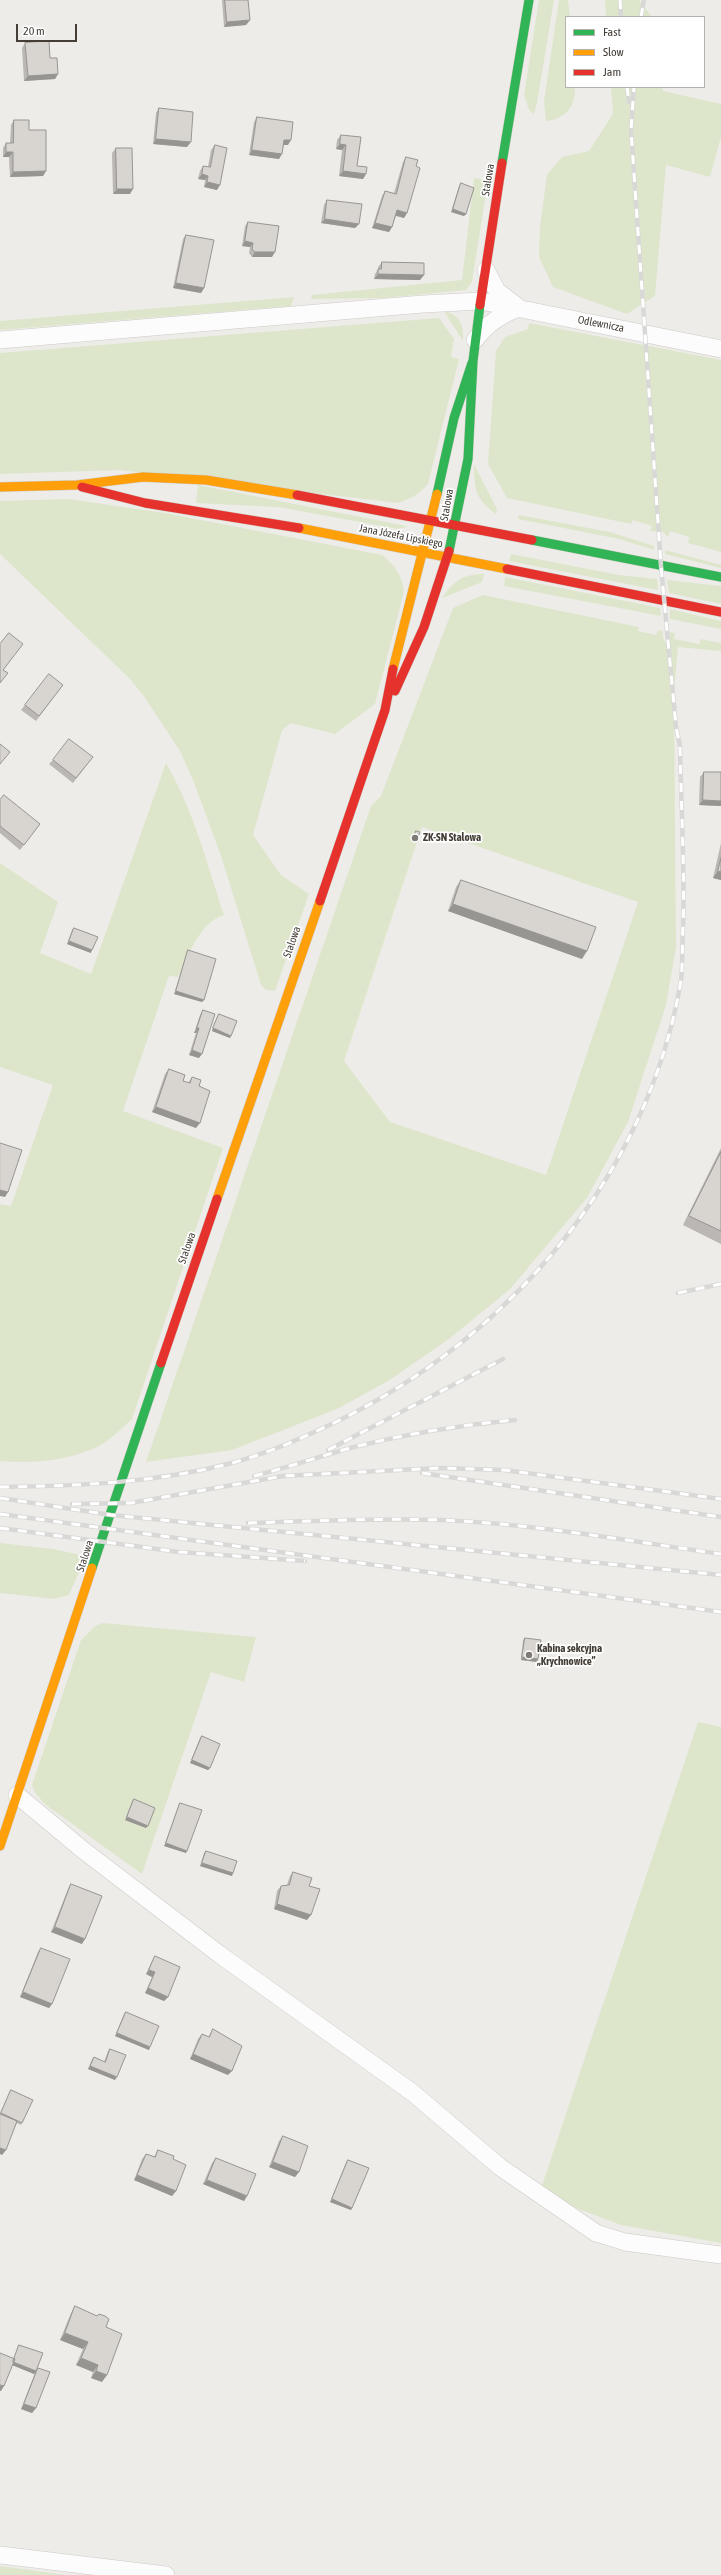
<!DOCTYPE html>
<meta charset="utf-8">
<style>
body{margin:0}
#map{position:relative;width:721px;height:2575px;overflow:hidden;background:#eeece9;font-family:"Asap Condensed",sans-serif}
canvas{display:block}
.legend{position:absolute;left:565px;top:16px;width:140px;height:72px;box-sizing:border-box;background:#fff;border:1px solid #b4b1af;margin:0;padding:5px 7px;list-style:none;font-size:12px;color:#433d36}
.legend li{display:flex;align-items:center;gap:8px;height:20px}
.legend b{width:20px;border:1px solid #b4b1af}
.scale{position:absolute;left:16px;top:24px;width:61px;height:18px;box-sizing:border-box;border:2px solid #433d36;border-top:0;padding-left:5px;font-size:12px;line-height:14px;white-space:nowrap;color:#433d36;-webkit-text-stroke:3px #fff;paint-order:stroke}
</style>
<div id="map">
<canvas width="721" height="2575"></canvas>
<ul class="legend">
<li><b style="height:5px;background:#30b455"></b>Fast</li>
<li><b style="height:5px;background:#ff9f0a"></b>Slow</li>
<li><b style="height:5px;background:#e5322d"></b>Jam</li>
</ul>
<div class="scale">20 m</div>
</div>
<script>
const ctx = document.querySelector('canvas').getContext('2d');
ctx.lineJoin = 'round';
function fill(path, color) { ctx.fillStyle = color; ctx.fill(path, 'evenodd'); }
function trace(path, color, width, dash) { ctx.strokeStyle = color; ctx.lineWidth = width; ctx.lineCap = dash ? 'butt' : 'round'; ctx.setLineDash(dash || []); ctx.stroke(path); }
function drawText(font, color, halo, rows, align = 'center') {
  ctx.font = font + ' "Asap Condensed",sans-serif'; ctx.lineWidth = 3.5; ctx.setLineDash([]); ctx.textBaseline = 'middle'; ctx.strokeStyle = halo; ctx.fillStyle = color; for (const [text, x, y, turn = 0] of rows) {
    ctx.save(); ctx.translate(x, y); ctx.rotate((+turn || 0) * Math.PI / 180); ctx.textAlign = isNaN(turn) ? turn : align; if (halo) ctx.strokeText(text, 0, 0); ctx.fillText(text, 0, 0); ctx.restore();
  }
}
fill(new Path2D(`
 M539,0H554L537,103L534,114L529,110L524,95Z
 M559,0H568L570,17H566V87H575C576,106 566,119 546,121L544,101Z
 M605,0H639L652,17H606Z
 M611,87H662L663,91L721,104V137L710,177L666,165L655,296L627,314L553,287L539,257L540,226L547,175L562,157L589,151L613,114Z
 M474,178L488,180L472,282L466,290L382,298L311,299L312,295L462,280Z
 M294,297L291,306L0,330V321Z
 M444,311C460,315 464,325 463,341Z
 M439,318L454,339L451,357L459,359L428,484C419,494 411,499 398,503L120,470L0,474V353Z
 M529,323L721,360V552L688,543L689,537L670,531L668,537L663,532L650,531L652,526L633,520L631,524L507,498L488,464L496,351L505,337L528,329Z
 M474,464L497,509L496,514C475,499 474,489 474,464Z
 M198,485L406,526V527L398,529L278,507L196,503Z
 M69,499L165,513L382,555C395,566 402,574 404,592L375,704L335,734L291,723L282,730L253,835L281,875L309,894L275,991L266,990L261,985L221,856L193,780L180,751L143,695L129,678L0,554V501Z
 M519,515L610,532L654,546V550L619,539L518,519Z
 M665,550L721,565V568L665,554Z
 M511,554L619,575L657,579L658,590L509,561Z
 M484,574L482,582L442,598C452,582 464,573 484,574Z
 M505,577L660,608L661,616L504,586Z
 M667,580L721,586V604L669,593Z
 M483,595L639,627L638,631L656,635L658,630L662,631L664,641L670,642V632L675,633L674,639L700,644V639L721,643V651L678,647L674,691L676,947L666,1005L628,1122L587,1198L510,1289L449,1339L388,1381L337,1409L232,1450L146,1462L371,806L381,796L453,608ZM422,827L638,902L546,1175L390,1122L344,1061Z
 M670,609L721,621V629L670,619Z
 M166,763C193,809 207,864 224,915C199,923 189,955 178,977L169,976L123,1111L223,1148L132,1419C122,1428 110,1440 99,1446C67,1461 34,1464 0,1461V1204L11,1206L53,1085L0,1067V863L58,902L40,953L91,974Z
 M0,1543L53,1549L86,1556L69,1595L54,1599L0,1593Z
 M103,1623L256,1637L244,1682L211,1672L142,1874L46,1805L36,1794L32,1785L81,1640L95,1626Z
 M698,1722L721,1727V2243L621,2225L539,2194Z
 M0,2566L66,2575H0Z`), '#dde6cb');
const street = new Path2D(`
 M486,270L497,291L518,307
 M0,340L423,304L481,301L721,349
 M475,340C487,324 500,315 519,308
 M17,1795L83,1850L219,1954L413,2093L500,2167L596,2233L625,2242L721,2255
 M0,2555L166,2575`);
const fast = new Path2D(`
 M502,163L529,0
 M437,494L454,418L472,363
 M532,540L721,577
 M449,551L468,459L473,361L480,305
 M92,1568L161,1363`);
const slow = new Path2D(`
 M0,487L77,485L143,477L206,480L297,495
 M299,528L507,569
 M393,669L437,494
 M217,1199L320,901
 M0,1846L92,1568`);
const jam = new Path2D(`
 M480,305L502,163
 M82,487L145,503L299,528
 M297,495L532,540
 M507,569L721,612
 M395,691L424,627L449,551
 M320,901L385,710L393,669
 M161,1363L217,1199`);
trace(street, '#cccac6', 18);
trace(fast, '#cfcbc3', 10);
trace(slow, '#cfcbc3', 10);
trace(jam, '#cfcbc3', 10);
trace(street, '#fcfcfc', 17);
trace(fast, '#30b455', 9);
trace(slow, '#ff9f0a', 9);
trace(jam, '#e5322d', 9);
const rail = new Path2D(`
 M620,0L621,17
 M641,17L644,0
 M627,87L629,102
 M678,1293L721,1284
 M328,1450L503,1359
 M422,1473L721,1517
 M254,1476C286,1468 318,1457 350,1448C405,1434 460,1425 515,1420
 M0,1487C79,1486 155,1483 232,1463C269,1453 305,1437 340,1420C512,1335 649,1173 681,980C683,963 682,944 683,927C685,867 681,807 680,746L676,727L661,566L631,130L634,87
 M0,1498L111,1515L721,1575
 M72,1504L131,1503L283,1476L439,1468L504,1470L721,1499
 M0,1514L721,1612
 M248,1523C313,1521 377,1518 442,1520C535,1524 629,1541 721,1554
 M0,1528L179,1552L305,1561`);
trace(rail, '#d8d8d7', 4.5);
trace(rail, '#fff', 3, [9]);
fill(new Path2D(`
 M222,0H248L250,20L246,25L224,27Z
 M25,43L58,74L55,79L24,81L22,48Z
 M159,108L187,147L153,144L156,113Z
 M257,117L288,145H284L279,159L249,155L254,122Z
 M14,120L29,130L46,171L43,176L10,177L9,157H3V148L6,143H10L11,125Z
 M341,135L357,166L366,174L363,179L339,176L342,150L336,149L337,140Z
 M215,145L217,190L204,187L205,180L198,179L200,171L203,166L208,167L211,150Z
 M116,148L130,194H113L112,153Z
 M406,157L416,166L407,213L404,218L396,216L392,227L389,232L372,228L382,196L385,191L394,193L403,162Z
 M461,183L466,214L464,216L451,212L459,186Z
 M327,200L359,224L355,228L321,223L324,205Z
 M248,222L272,257H252L249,253L250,247L242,246L245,226Z
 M186,235L204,288L201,293L173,288L183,239Z
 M382,262L424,275L420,280L374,279L375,274L378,269V267Z
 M63,685L36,721L21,710L25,705Z
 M93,757L73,783L49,764L53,760Z
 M704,772L721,806L699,805L700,777Z
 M0,800L40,824L20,850L0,833Z
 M721,843V880L713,878Z
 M461,880L582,959L448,911L456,887Z
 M74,928L91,953L67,944L72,930Z
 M188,950L204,1000L202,1002L174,994L187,953Z
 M203,1010L199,1058L189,1055L196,1033H194L200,1015Z
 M219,1014L231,1036L230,1038L212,1031L217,1017Z
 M169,1069L183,1081L188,1083L192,1077L199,1086L196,1128L152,1112L165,1074Z
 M721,1148V1244L683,1225Z
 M525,1638L538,1659L537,1662L521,1660L523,1640Z
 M202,1736L210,1768L208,1770L190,1763L200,1738Z
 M134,1799L146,1828L125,1820L132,1802Z
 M180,1803L186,1853L164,1846L179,1805Z
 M206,1851L233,1873L232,1876L200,1866L204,1853Z
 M293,1872L309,1886L307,1920L274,1909L277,1891L281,1886L287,1885L290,1876Z
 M71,1884L82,1944L51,1932L68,1889Z
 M41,1948L52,2004L49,2008L20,1997L38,1952Z
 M155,1956L168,1997L164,2001L145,1993L152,1977L146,1974L152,1961Z
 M126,2012L150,2047L149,2050L115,2036L124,2014Z
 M213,2029L228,2075L190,2059L198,2039L202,2034L208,2037Z
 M110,2049L115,2080L88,2069L92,2059L94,2057L104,2062L108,2051Z
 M11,2090L22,2123L21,2125L17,2123L2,2155L0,2114Z
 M283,2136L299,2172L295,2177L269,2167L279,2141Z
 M158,2150L173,2159L176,2191L172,2196L134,2180L142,2159L146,2154L154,2157Z
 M216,2158L247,2196L244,2201L203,2184L212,2163Z
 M348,2160L352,2208L351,2210L330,2202L346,2163Z
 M75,2306L106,2327L102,2382L91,2378L93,2372L76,2365L83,2349L60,2340L71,2313Z
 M19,2345L36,2371L38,2368L36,2408L32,2413L21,2409L35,2373L34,2374L12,2365L1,2391L18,2348Z`), '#bab7b4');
fill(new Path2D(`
 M250,20L246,25L224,27L227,22Z
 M58,74L55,79L24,81L28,76Z
 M156,139L191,142L187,147L153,144Z
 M284,140H291L288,145H281Z
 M340,144L346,145L342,150L336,149Z
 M252,150L282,154L279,159L249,155Z
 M6,152H13L9,157H3Z
 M46,171L43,176L10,177L13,172Z
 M343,171L366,174L363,179L339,176Z
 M202,174L208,176L205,180L198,179Z
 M207,182L220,185L217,190L204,187Z
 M117,189H133L130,194H113Z
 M453,209L466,214L464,216L451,212Z
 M397,210L407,213L404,218L394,215Z
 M325,219L359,224L355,228L321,223Z
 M375,223L392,227L389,232L372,228Z
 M245,241L253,243L250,247L242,246Z
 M255,252H275L272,257H252Z
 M378,274L424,275L420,280L374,279Z
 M176,283L204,288L201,293L173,288Z
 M703,800L721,801V806L699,805Z
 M414,838L417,839L416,842L412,841Z
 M718,871L721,872V880L713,878Z
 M453,904L587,951L582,959L448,911Z
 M69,941L92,950L91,953L67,944Z
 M176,991L204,1000L202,1002L174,994Z
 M197,1028H199L196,1033H194Z
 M213,1028L231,1036L230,1038L212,1031Z
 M192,1050L202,1054L199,1058L189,1055Z
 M156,1107L200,1123L196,1128L152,1112Z
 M0,1190L8,1192L5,1197L0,1196Z
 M522,1657L538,1659L537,1662L521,1660Z
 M192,1760L210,1768L208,1770L190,1763Z
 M127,1817L148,1826L146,1828L125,1820Z
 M166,1843L187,1851L186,1853L164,1846Z
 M202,1863L233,1873L232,1876L200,1866Z
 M277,1904L311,1915L307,1920L274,1909Z
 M55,1927L85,1939L82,1944L51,1932Z
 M149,1970L155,1972L152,1977L146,1974Z
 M148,1988L168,1997L164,2001L145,1993Z
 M23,1992L52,2004L49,2008L20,1997Z
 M117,2033L150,2047L149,2050L115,2036Z
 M193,2054L232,2071L228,2075L190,2059Z
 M90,2066L117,2077L115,2080L88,2069Z
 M0,2148L6,2150L2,2155L0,2154Z
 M273,2162L299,2172L295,2177L269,2167Z
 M137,2175L176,2191L172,2196L134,2180Z
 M207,2180L247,2196L244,2201L203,2184Z
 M332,2199L352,2208L351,2210L330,2202Z
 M65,2333L88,2342L83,2349L60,2340Z
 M81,2358L98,2365L93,2372L76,2365Z
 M13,2362L36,2371L34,2374L12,2365Z
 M96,2371L107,2375L102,2382L91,2378Z
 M0,2385L4,2386L1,2391H0Z
 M24,2404L36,2408L32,2413L21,2409Z`), '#979592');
const building = new Path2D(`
 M225,0H248L250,20L227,22Z
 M49,41L50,58H57L58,74L28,76L25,43Z
 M159,108L193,112L191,142L156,139Z
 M257,117L293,122L291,140H284L282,154L252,150Z
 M14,120H29V130H46V171L13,172V152H6V143H13Z
 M341,135L361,137L357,166L367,167L366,174L343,171L346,145L340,144Z
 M215,145L227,148L220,185L207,182L208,176L202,174L203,166L210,167Z
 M116,148H132L133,189H117Z
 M406,157L418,160L416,166L420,168L407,213L397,210L392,227L375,223L385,191L396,194Z
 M461,183L474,188L466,214L453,209Z
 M327,200L362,204L359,224L325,219Z
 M248,222L279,226L275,252H255L252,249L253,243L245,241Z
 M186,235L214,240L204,288L176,283Z
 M382,262L424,263V275L378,274V269H381Z
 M9,633L23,644L3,670L8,673L0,683V644Z
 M49,674L63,685L39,716L25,705Z
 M69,739L93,757L76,778L53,760Z
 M0,744L10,752L0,764Z
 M704,772H721V801L703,800Z
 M4,795L40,824L24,845L0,826V800Z
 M416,831L420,832L417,839L414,838Z
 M721,858V872L718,871Z
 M461,880L596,927L587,951L453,904Z
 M74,928L98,937L92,950L69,941Z
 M188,950L216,959L204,1000L176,991Z
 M203,1010L215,1014L202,1054L192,1050L199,1028H197Z
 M219,1014L237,1021L231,1036L213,1028Z
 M169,1069L185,1075L183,1081L190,1083L192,1077L201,1080L199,1086L210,1091L200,1123L156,1107Z
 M0,1143L22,1150L8,1192L0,1190Z
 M721,1152V1231L689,1216Z
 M525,1638L541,1640L538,1659L522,1657Z
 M202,1736L220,1744L210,1768L192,1760Z
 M134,1799L155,1808L148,1826L127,1817Z
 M180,1803L202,1810L187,1851L166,1843Z
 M206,1851L237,1861L233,1873L202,1863Z
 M293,1872L312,1878L309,1886L320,1889L311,1915L277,1904L281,1886L289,1885Z
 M71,1884L102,1896L85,1939L55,1927Z
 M41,1948L70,1959L52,2004L23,1992Z
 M155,1956L180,1967L168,1997L148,1988L155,1972L149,1970Z
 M126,2012L159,2026L150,2047L117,2033Z
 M213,2029L242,2046L232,2071L193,2054L202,2034L209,2037Z
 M110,2049L126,2055L117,2077L90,2066L94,2057L105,2062Z
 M11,2090L33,2100L22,2123L1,2113Z
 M0,2114L17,2121L6,2150L0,2148Z
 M283,2136L308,2146L299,2172L273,2162Z
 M158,2150L174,2156L173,2159L186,2165L176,2191L137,2175L146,2154L155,2157Z
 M216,2158L256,2174L247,2196L207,2180Z
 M348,2160L369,2168L352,2208L332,2199Z
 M75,2306L97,2316L99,2314L105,2316L109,2319L106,2327L122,2334L107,2375L96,2371L98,2365L81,2358L88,2342L65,2333Z
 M19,2345L43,2353L36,2371L13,2362Z
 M0,2353L15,2359L4,2386L0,2385Z
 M38,2368L50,2372L36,2408L24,2404Z`);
fill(building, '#d8d5d1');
trace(building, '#979592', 1);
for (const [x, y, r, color] of [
 [415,838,4,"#7f7a75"],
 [529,1655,4,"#7f7a75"]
]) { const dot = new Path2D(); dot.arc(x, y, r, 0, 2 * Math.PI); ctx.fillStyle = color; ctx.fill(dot); trace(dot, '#fff', 1.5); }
drawText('11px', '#433d36', '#fff', [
 ["Stalowa",488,180,-81],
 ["Odlewnicza",601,324,11],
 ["Stalowa",447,505,-80],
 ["Jana Józefa Lipskiego",401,536,11],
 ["Stalowa",292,942,-71],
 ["Stalowa",187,1248,-71],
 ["Stalowa",85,1556,-72]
]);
drawText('bold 11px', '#433d36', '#fff', [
 ["ZK-SN Stalowa",423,838],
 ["Kabina sekcyjna",537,1649],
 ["„Krychnowice”",537,1662]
], 'left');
</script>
